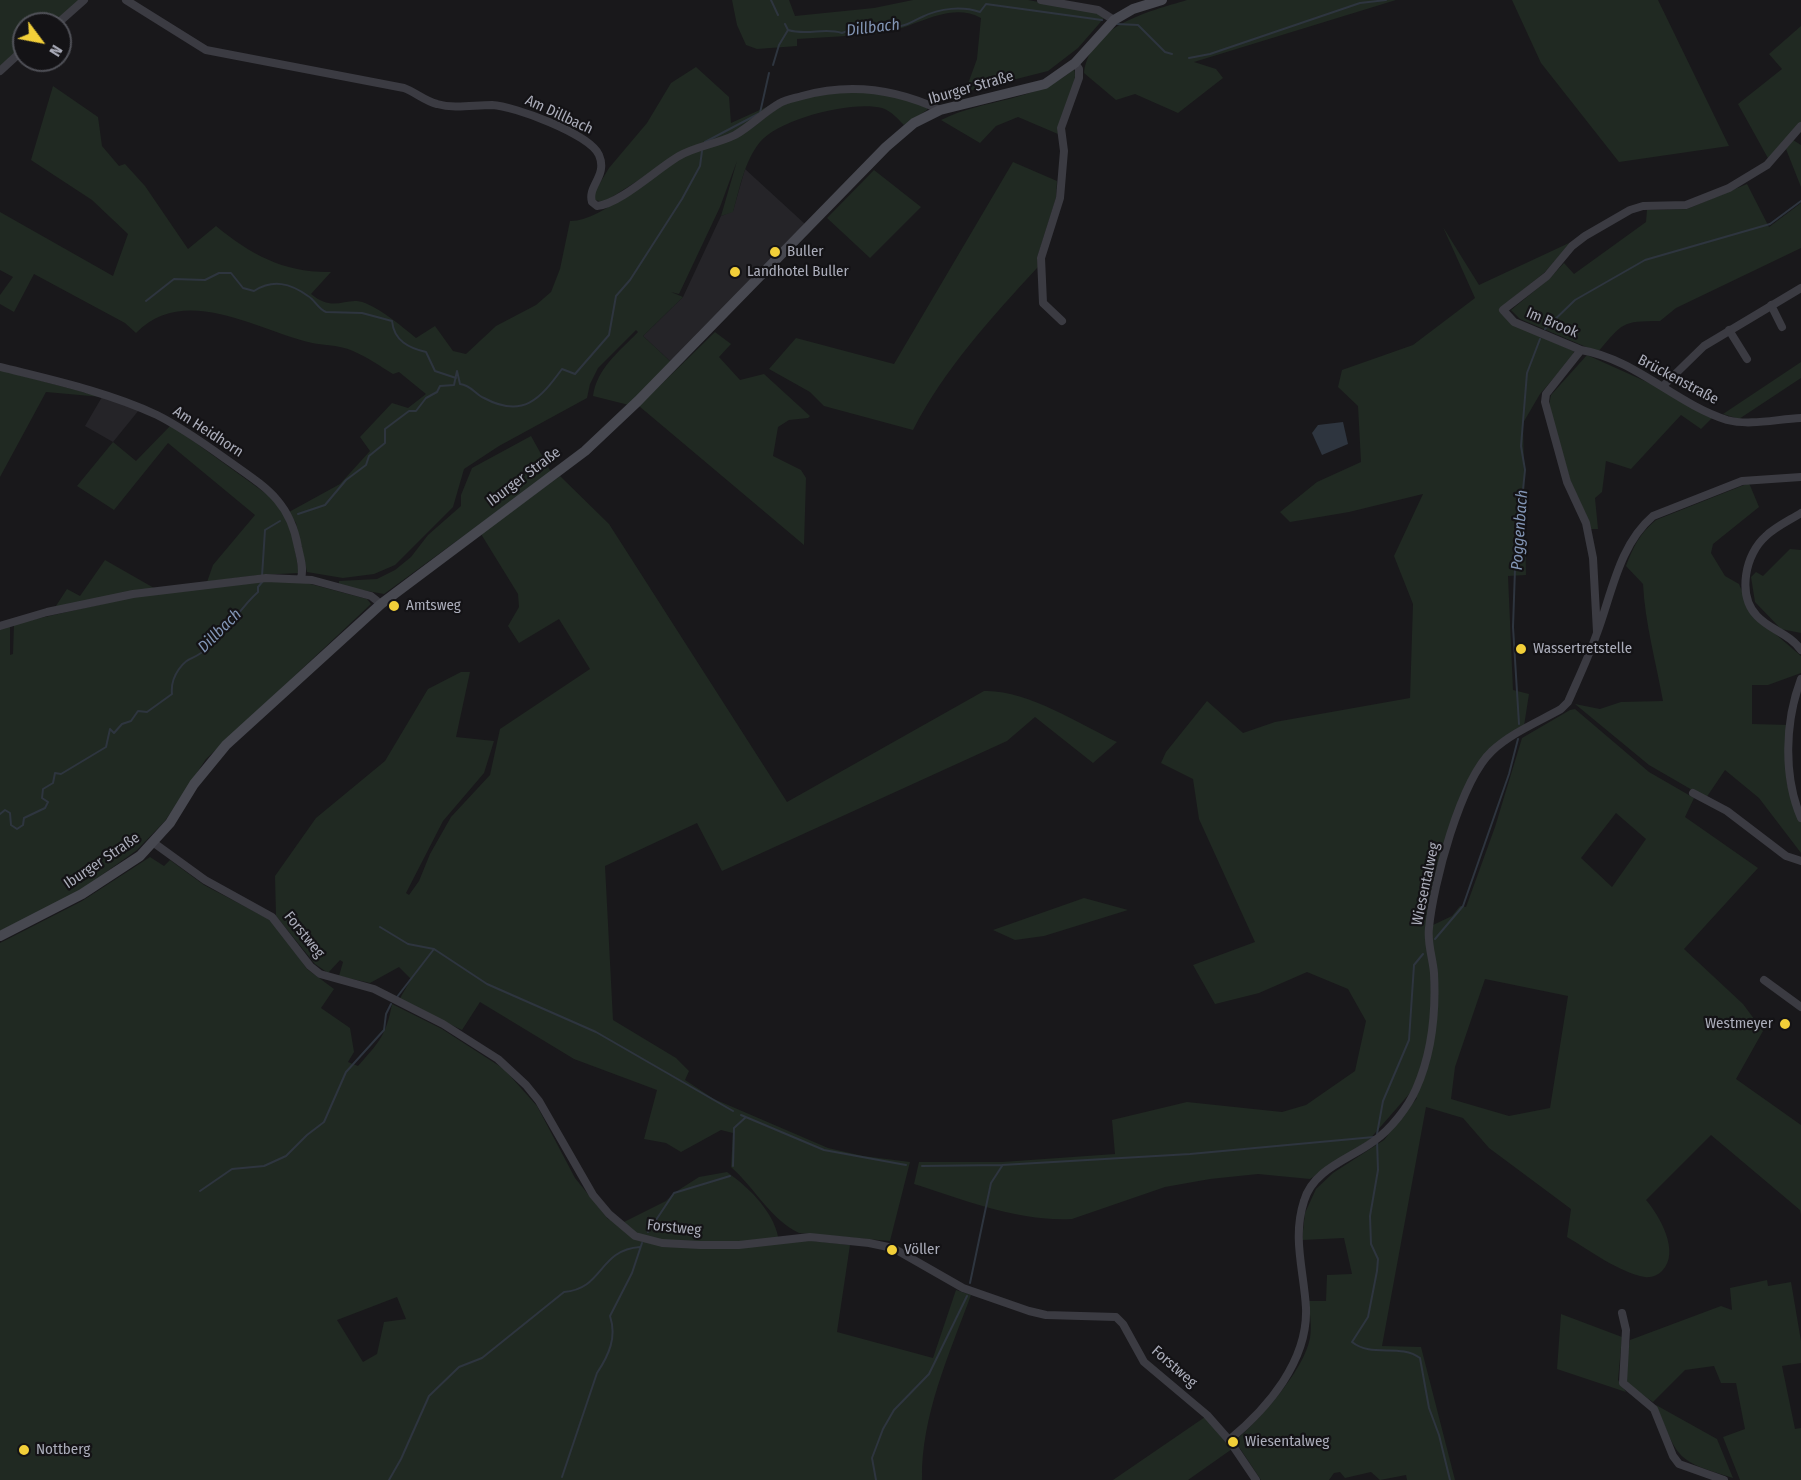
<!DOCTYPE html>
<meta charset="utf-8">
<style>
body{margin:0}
#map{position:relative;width:1801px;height:1480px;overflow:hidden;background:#19181b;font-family:"Fira Sans Condensed",sans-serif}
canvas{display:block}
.north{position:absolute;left:12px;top:12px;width:60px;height:60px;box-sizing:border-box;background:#141316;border:2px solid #505158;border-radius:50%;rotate:122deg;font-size:16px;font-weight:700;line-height:24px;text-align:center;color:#abadba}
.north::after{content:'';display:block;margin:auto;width:21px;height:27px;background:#f2cf39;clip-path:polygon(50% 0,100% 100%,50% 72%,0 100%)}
</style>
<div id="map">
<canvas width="1801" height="1480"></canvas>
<div class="north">N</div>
</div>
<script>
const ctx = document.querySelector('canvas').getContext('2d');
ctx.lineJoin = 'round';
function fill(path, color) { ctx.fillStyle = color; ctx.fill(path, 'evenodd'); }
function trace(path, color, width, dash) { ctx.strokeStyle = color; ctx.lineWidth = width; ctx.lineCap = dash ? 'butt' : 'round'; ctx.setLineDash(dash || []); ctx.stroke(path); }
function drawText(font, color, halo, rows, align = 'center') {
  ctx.font = font + ' "Fira Sans Condensed",sans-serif'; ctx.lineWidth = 4.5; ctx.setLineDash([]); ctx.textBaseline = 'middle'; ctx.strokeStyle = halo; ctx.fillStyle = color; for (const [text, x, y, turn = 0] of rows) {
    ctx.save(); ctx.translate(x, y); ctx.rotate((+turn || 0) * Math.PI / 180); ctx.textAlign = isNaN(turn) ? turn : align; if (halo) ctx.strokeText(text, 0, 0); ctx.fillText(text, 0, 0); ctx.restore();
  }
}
fill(new Path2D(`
 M745,169L805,224L671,362L643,336L683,297L721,216L733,211Z
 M102,397L139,410L113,442L85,426Z`), '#252428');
fill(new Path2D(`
 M0,0H81L53,24H24V46L0,66Z
 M732,0H789L795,16L874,8L913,0H1028L1099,13L1105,17L1078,48L1048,71L965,92L977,59L981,18C948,0 913,30 880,33C852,36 824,37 797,39V46L757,49L746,45L737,25Z
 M1187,0H1396L1194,62L1216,69L1223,78L1178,113L1135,94L1116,100L1084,73C1090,25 1148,12 1187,0Z
 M1512,0H1658L1729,146L1619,162L1541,63Z
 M1801,26V122L1769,160L1738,104L1782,69L1769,54Z
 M696,67L729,97L731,123L773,104L753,122L752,128C762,121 772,111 782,106C824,85 885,90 927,106V110L904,125C897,118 891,111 882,108C852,100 779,119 760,142C744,162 740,188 733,212L721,216L737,161L720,207L679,294L671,292L683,297L643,336L671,362L629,405L593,396C597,368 619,352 638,332L636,330L598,368L590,384L587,398L499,446L464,469L453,507L395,565L374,574L343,578L307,572L296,523L289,512L340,484L370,451L360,437L392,403L408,408L426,394L399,372L393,374C380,366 367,357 353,351C338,344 320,346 304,341C252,327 183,285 136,333L125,323L34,274L14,312L0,304V295L13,277L0,270V212L113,276L128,234L92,200L31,160L53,86L98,117L102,146L119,166L125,164L145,186L188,249L216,226C251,255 285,273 331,272L311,294C335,314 346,295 365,303C384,311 400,325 416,338L435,326L453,351L466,354L496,326L536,305L551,292L560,269L570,221C603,222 651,171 681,157C695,150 710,149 724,142L720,140L689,148L612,197L603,202L595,200L594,193L609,168L647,123L671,83Z
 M1074,69C1080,86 1058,114 1058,134L1018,117L996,126L980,143L941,120C985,98 1037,102 1074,69Z
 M1793,140L1801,145V187L1786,149Z
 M1013,162L1057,181L1056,198L1037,258L1038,267C991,318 945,368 913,430L824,406L810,392L769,369L796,338L894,364Z
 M874,170L921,207L870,258L827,218Z
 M1747,184L1769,227L1801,203V248L1676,308L1660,321C1621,321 1623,323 1598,352L1520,319L1511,310L1549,279L1564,263L1574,274L1646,222L1647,210L1687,209Z
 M1443,227L1479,285L1569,243L1570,244L1544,273L1499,309L1510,323L1574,351L1573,356L1540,394L1523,423L1526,575L1508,576L1513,690L1529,694L1524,726L1490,748L1473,770L1457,806L1437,866L1433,925L1452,916L1460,906L1466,907L1495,827L1522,738L1570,710L1575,709L1649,772L1694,798L1685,817L1758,868L1684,949L1743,1004L1763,1031L1736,1079L1801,1125V1215L1800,1210L1711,1135L1646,1200C1659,1215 1681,1252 1662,1271C1658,1275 1651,1278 1645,1277C1618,1272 1591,1251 1567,1237L1571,1209L1489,1148L1463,1118L1426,1107L1382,1346L1421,1347L1455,1480H1407L1406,1475L1380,1480L1371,1472L1345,1478L1340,1472L1334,1473L1329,1480H1261L1235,1441C1259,1420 1304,1371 1310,1338C1312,1326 1310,1313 1308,1301H1326L1327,1275L1352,1274L1344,1238L1302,1240L1305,1213L1316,1189L1333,1173L1384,1140L1417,1098L1410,1093L1369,1140L1310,1179L1258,1174L1210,1179L1165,1187L1072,1219C1019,1222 964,1200 914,1184L919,1162H1002L1115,1154L1112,1120L1187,1102L1282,1112L1306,1105L1355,1071L1366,1021L1348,989L1307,972L1259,993L1215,1004L1193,965L1255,942L1199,819L1193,779L1161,763L1166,752L1207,701L1243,733L1275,722L1410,698L1413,604L1394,556L1423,494L1349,512L1290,522L1280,512L1317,482L1361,462L1358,406L1338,387L1342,370L1413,345L1475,298ZM1616,813L1646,839L1612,887L1581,858ZM1485,979L1568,996L1550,1108L1509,1116L1451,1099L1455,1067Z
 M715,332L731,344L719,357L740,380L764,374L810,416L808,418L789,420L778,427L773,456L801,470L806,478L804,545L639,406Z
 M1587,355L1667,391L1714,416L1701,429L1681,415L1631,469L1606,461L1602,492L1595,498L1598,529H1590L1589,521L1570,480L1549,405L1551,395Z
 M1801,362V378L1739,419L1723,414Z
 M0,370L102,397L46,392L0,477Z
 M171,425L279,503L290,521L299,573L258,575L207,582L213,565L255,515L168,443L114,510L77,486L113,442L136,461Z
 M531,436L551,472L384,594L339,586V581L377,579L395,570L411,557L428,535L461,506V495L472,468Z
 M560,476L609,524L787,802L984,691C1025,689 1080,724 1117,742L1093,763L1035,717L1007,741L722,871L697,823L605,866L613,1020L676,1058L689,1071L685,1080L714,1099L828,1148L863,1156L910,1162L890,1241L799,1233C771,1220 754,1187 731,1167L733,1133L721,1130L681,1152L666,1143L644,1139L657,1090L574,1059L480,1002L462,1030L399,1000L411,979L399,967L370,983L339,976L343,962L340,960L328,973L315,964L276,916L275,876L316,818L385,761L428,689L461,672H470L456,737L494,741L484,773L443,821L406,893L409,895L419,881L430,854L451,817L490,775L500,729L590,669L559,619L519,643L508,626L519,607L518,594L481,534Z
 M1749,483L1759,507L1713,544L1711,553L1725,576L1739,584L1751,613L1801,656V673L1768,685H1752V724L1789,725L1785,744L1787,783L1801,822V853L1759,798L1725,770L1706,798L1649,765L1575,704L1600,709L1621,702L1663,701C1656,662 1645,623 1643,584L1626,566C1633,547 1640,533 1656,520Z
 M1790,549L1801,550V633L1781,629L1755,602L1751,577L1756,572L1763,576Z
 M105,560L154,588L54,609L67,589L80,596Z
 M266,581L303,582L367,599L371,604L206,759L165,821L137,850L78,892L0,931V629L10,625V655L13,654L14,624L133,597Z
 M150,857L164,866L170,860L204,885L267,918L278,927L307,969L334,989L321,1008L350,1028L354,1052L348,1062L358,1066C379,1042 386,1036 392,1004L442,1029L504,1069L537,1106L575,1178L608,1219L622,1223L666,1201L674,1193L699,1177L727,1172C750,1188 777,1215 779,1243L804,1240L850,1245L837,1332L933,1358L956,1290L971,1295C949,1355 921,1416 922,1480H0V943L82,901ZM397,1297L406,1319L384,1322L377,1354L363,1362L337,1320Z
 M1084,898L1128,910L1044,936L1015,940L993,930Z
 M1767,1280L1768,1286L1791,1282L1801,1341V1363L1782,1366L1795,1429L1801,1428V1480H1740L1723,1437L1745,1429L1736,1383H1721L1714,1366L1685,1370L1653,1402L1631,1387L1624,1377L1630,1340L1721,1306L1732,1310L1730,1288Z
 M1561,1314L1622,1337L1618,1380L1626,1392L1557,1369Z
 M1656,1405L1717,1439L1733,1478C1675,1460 1679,1460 1656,1405Z
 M1205,1417L1232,1449L1188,1480H1113Z`), '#202922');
fill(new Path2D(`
 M1343,422L1348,444L1322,455L1312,433L1318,425Z`), '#2e353f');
trace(new Path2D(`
 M771,0L778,15
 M785,24L788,30C808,36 824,27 842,33C861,24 880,31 901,26C908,25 915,20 922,17C940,8 962,6 980,12L986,4L1102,20
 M1117,24L1138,25L1165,52L1172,54
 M1189,58L1210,54L1360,3L1386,0
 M773,65L779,45L788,30
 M705,142L760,113L769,73
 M146,301L174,279L205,280L219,273H231L243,288L254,291C273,279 290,283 308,296C315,300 318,309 326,312L362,313L392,321C394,341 409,348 426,352L435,371L456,378
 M1545,329L1575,300L1645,260L1770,224L1801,201
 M298,514L325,505L346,480L366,465L369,456L385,443V429L409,411H416L426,398L437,392L440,386L454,385L457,371L460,384C471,385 475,394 484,398C523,419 540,399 562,369L575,374L609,335L616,296L630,280L682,199L700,166L702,151
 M262,576L265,530L280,521
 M1519,724L1513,627L1515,569L1525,470L1521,446L1527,373L1540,339
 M0,814L5,810L10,813L11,825L17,829L23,825L24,818L45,808L48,802L42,798L43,789L53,783L55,773L61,774L106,747L110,729L114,733L122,724L131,721L138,711L147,712L172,694C171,685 174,676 179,669C188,657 191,660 201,653C225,638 237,610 258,592V587L263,581
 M380,927L408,944L434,949
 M1435,939L1463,906L1509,774L1518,739
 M397,997L434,949L487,984L596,1032L733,1111
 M741,1115L824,1150L906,1165
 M1377,1134L1383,1101L1409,1040L1414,965L1423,954
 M1377,1140L1378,1170L1370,1216L1371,1244L1378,1259L1377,1271L1368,1317L1352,1342C1372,1358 1400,1343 1420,1358L1429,1408L1439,1435L1450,1480
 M733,1166L734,1128L746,1117
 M922,1166L1002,1165L1190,1154L1374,1137
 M200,1191L232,1169L264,1166L286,1156L307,1135L324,1122L346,1072L384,1030L386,1014L391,1004
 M648,1232L674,1193L730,1176
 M970,1283L991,1183L1002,1166
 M562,1477L597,1373C609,1355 617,1337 610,1316L632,1273L642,1243
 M389,1480L401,1459L429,1396L459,1367L482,1358L564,1292C604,1289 598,1250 640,1247
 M876,1480L872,1458L883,1429L894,1410L929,1374L967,1296`), '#2e353f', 2);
trace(new Path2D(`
 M126,0L206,50L404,88C415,92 425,101 437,104C455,109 473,105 492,105C514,106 590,134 599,155C608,176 587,186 592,202L597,206C620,204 658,168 679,156C696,146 717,144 735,135C751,126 764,112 780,103C786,99 795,98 802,96C849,83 896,89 940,110
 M1041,0L1098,10L1114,20
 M57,24L84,0
 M0,71L24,49
 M1771,305L1782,327
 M1062,321L1043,303L1041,258L1060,198L1064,151L1061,128L1079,78V69L1075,63
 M1729,330L1747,359
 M1581,350C1635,359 1676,404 1727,420C1750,426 1777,419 1801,418
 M0,367C52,380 108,392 157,415C183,428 206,445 230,462C265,487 290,501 298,547C300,557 304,568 301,578
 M1663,386L1704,346L1801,288
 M1801,513C1790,520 1775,527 1766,536C1745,554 1737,595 1757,616C1770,630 1790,634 1801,650
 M0,626L47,612L133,594L266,578L312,580L371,596L381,604
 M1597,632L1593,558L1586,523L1567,482L1545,402L1546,394L1581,350L1514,322L1503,310L1547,276L1572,246L1585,236L1630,210L1643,206L1686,205L1729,188L1767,165L1801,126
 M1801,679C1785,721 1783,776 1801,818
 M1693,793L1727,811L1786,856L1801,861
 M154,843L205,880L272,917L310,966L320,974L374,989L443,1024L498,1059L526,1085L539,1101L593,1195L609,1214L635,1236L662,1243L700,1245H739L810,1237L869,1243L893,1248L963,1288L1029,1311L1046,1315L1116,1317L1123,1324L1144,1362L1207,1415L1229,1440L1256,1480
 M1764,980L1801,1007
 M1622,1313L1626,1330L1623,1383L1654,1409L1673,1456L1679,1464L1724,1480
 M1229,1440C1268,1408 1308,1361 1306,1308C1304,1271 1292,1238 1304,1201C1313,1169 1350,1159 1374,1141C1391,1129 1408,1107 1416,1089C1432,1053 1436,1011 1434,973C1433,959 1427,943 1429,928C1433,885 1460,781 1492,751C1511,733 1538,722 1561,709L1568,702C1578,679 1589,656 1597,633C1612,593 1619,545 1653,516L1742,481L1801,477`), '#3b3b42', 8);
trace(new Path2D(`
 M0,936L82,894L140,856L170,823L194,784L226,745L381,604L585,451L638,401L886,147L914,123L940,110L1045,84L1075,63L1114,20L1133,9L1162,0`), '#474850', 10);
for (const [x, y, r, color] of [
 [775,252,6,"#f2cf39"],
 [735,272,6,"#f2cf39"],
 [394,606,6,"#f2cf39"],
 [1521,649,6,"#f2cf39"],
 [1785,1024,6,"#f2cf39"],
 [892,1250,6,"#f2cf39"],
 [1233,1442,6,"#f2cf39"],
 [24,1450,6,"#f2cf39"]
]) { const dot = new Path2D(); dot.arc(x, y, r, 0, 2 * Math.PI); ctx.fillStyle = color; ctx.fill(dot); trace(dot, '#141316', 2); }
drawText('15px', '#abadba', '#141316', [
 ["Iburger Straße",971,88,-16],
 ["Am Dillbach",559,115,25],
 ["Im Brook",1552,323,23],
 ["Brückenstraße",1678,380,28],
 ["Am Heidhorn",208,432,33],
 ["Iburger Straße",524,477,-37],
 ["Iburger Straße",102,861,-34],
 ["Wiesentalweg",1426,884,-78],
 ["Forstweg",304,935,51],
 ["Forstweg",674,1228,6],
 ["Forstweg",1174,1367,41]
]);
drawText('15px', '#abadba', '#141316', [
 ["Buller",787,252],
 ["Landhotel Buller",747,272],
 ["Amtsweg",406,606],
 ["Wassertretstelle",1533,649],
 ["Westmeyer",1773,1024,"right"],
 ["Völler",904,1250],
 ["Wiesentalweg",1245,1442],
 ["Nottberg",36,1450]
], 'left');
drawText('italic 16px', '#8295b5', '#141316', [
 ["Dillbach",873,28,-7],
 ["Poggenbach",1520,530,-86],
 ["Dillbach",220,631,-45]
]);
</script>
